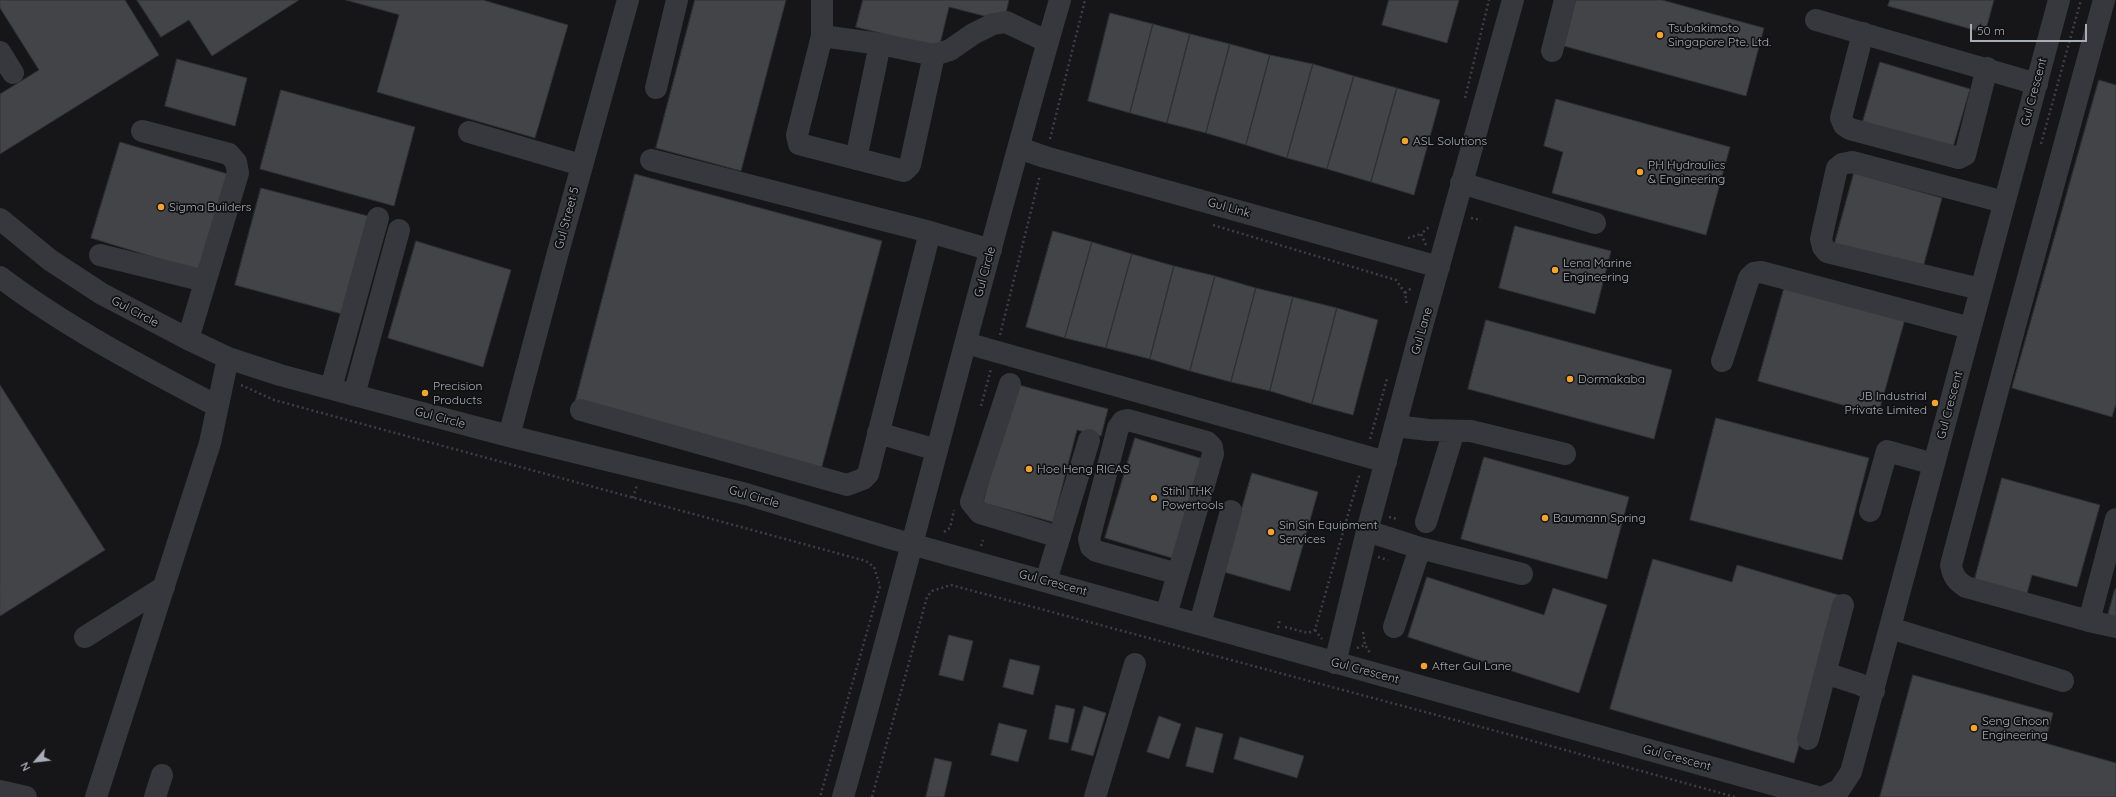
<!DOCTYPE html>
<style>
body{margin:0}
#map{position:relative;width:2116px;height:797px;overflow:hidden;background:#161618;font-family:Quicksand,sans-serif}
canvas{display:block}
.north{position:absolute;left:16px;top:741px;width:40px;height:40px;-webkit-text-stroke:3px #111113;paint-order:stroke;rotate:242deg;font-size:11px;font-weight:700;line-height:16px;text-align:center;color:#a8aeb8}
.north::after{content:'';display:block;margin:auto;width:14px;height:18px;background:#a8aeb8;clip-path:polygon(50% 0,100% 100%,50% 72%,0 100%)}
.scale{position:absolute;left:1970px;top:24px;width:117px;height:18px;box-sizing:border-box;border:2px solid #a8aeb8;border-top:0;padding-left:5px;font-size:12px;line-height:14px;white-space:nowrap;color:#a8aeb8;-webkit-text-stroke:3px #111113;paint-order:stroke}
</style>
<div id="map">
<canvas width="2116" height="797"></canvas>
<div class="north">N</div>
<div class="scale">50 m</div>
</div>
<script>
const ctx = document.querySelector('canvas').getContext('2d');
ctx.lineJoin = 'round';
function fill(path, color) { ctx.fillStyle = color; ctx.fill(path, 'evenodd'); }
function trace(path, color, width, dash) { ctx.strokeStyle = color; ctx.lineWidth = width; ctx.lineCap = dash ? 'butt' : 'round'; ctx.setLineDash(dash || []); ctx.stroke(path); }
function drawText(font, color, halo, rows, align = 'center') {
  ctx.font = font + ' Quicksand,sans-serif'; ctx.lineWidth = 3.5; ctx.setLineDash([]); ctx.textBaseline = 'middle'; ctx.strokeStyle = halo; ctx.fillStyle = color; for (const [text, x, y, turn = 0] of rows) {
    ctx.save(); ctx.translate(x, y); ctx.rotate((+turn || 0) * Math.PI / 180); ctx.textAlign = isNaN(turn) ? turn : align; if (halo) ctx.strokeText(text, 0, 0); ctx.fillText(text, 0, 0); ctx.restore();
  }
}
const building = new Path2D(`
 M0,0H125L159,55L0,154V94L39,70L0,8Z
 M137,0H299L212,56L189,20L161,37Z
 M346,0H483L568,25L535,138L377,92L399,15Z
 M695,0H786L741,171L656,148Z
 M863,0H1009L1004,21L949,7L939,48L856,27Z
 M1389,0H1459L1447,43L1382,25Z
 M1576,0H1662L1764,28L1746,96L1564,46Z
 M1890,0H1994L1985,33L1888,6Z
 M1110,13L1153,24L1130,113L1088,101Z
 M1153,24L1190,34L1167,123L1130,113Z
 M1190,34L1230,44L1206,133L1167,123Z
 M1230,44L1270,55L1246,145L1206,133Z
 M1270,55L1313,64L1287,158L1246,145Z
 M177,59L247,78L235,126L165,106Z
 M1880,62L1970,89L1951,154L1861,128Z
 M1313,64L1354,76L1327,169L1287,158Z
 M1354,76L1397,88L1371,182L1327,169Z
 M2099,80L2116,85V404L2112,417L2012,388Z
 M1397,88L1440,100L1414,195L1371,182Z
 M281,90L415,127L394,206L260,169Z
 M1556,99L1730,147L1706,235L1552,193L1563,152L1544,146Z
 M120,142L231,175L202,272L91,238Z
 M1854,173L1942,198L1922,271L1834,246Z
 M635,174L882,241L821,470L575,403Z
 M261,188L368,216L342,314L235,285Z
 M1515,226L1611,251L1595,314L1499,288Z
 M1053,231L1092,242L1065,338L1026,327Z
 M416,241L511,270L483,367L388,338Z
 M1092,242L1132,254L1106,348L1065,338Z
 M1132,254L1174,266L1150,359L1106,348Z
 M1174,266L1215,276L1190,371L1150,359Z
 M1215,276L1256,288L1231,382L1190,371Z
 M1785,285L1905,319L1878,415L1758,381Z
 M1256,288L1293,297L1270,391L1231,382Z
 M1293,297L1337,308L1312,404L1270,391Z
 M1337,308L1378,320L1353,415L1312,404Z
 M1486,320L1672,370L1654,439L1468,389Z
 M1015,384L1108,409L1101,436L1077,430L1053,522L983,503Z
 M0,385L105,550L0,616Z
 M1716,418L1869,458L1842,560L1690,520Z
 M1135,438L1203,459L1172,558L1105,538Z
 M1484,457L1629,497L1607,579L1461,539Z
 M1252,473L1318,492L1290,591L1224,572Z
 M2002,478L2100,505L2077,587L2032,575L2026,597L1974,582Z
 M1653,559L1732,582L1737,565L1842,596L1794,763L1610,709Z
 M1427,577L1544,615L1553,588L1607,605L1579,693L1408,637Z
 M2115,589H2116V618L2108,615Z
 M949,635L973,641L963,681L939,675Z
 M1010,659L1040,666L1033,695L1003,687Z
 M1913,675L2053,713L2045,743L2116,763V797H1880Z
 M1056,705L1075,709L1068,743L1049,739Z
 M1084,706L1106,713L1093,756L1071,750Z
 M1159,716L1181,724L1169,759L1147,752Z
 M999,723L1027,730L1018,762L991,755Z
 M1196,727L1223,734L1213,773L1186,766Z
 M1240,737L1304,756L1297,778L1234,759Z
 M935,758L952,762L944,797H926Z`);
fill(building, '#424448');
trace(building, '#303034', 1);
trace(new Path2D(`
 M1465,98L1489,0
 M1050,139L1085,0
 M2041,144L2081,0
 M1471,218L1481,220
 M1213,225L1396,280L1405,293L1407,306
 M1408,238L1421,234
 M1426,245L1421,234L1429,227
 M1405,293L1413,287
 M1000,335L1040,175
 M241,385L274,400L866,561L874,567L880,586L820,797
 M981,406L991,369
 M1370,439L1387,379
 M633,498L637,485
 M1389,517L1397,519
 M944,532L950,528L954,510
 M981,546L983,540
 M1378,557L1388,560
 M1285,627L1308,633L1315,630L1360,473
 M1278,628L1280,619
 M1315,630L1322,639
 M1363,632L1365,645
 M1357,648L1365,645L1370,653
 M872,797L927,597L932,591L951,585L1511,735L1735,797`), '#3d3f44', 2.5, [2, 3]);
trace(new Path2D(`
 M822,0V36L797,135L799,144L904,171L910,165L934,55
 M2104,0L2016,322L1951,565C1953,577 1957,581 1966,587L2089,621L2116,519
 M1816,20L2037,84
 M1863,33L1841,118L1844,125L1850,129L1959,158L1965,155L1987,68
 M822,36L880,44L934,55L950,50L973,34L993,24L1006,22L1048,42
 M1552,51L1565,0
 M0,52L13,73
 M656,88L677,0
 M142,131L229,154L236,162L238,173L188,339
 M469,132L581,165
 M1019,148L1045,157L1439,267
 M856,159L880,44
 M651,160L930,232L991,250
 M1461,183L1595,223
 M0,219L50,260L102,294L188,339L228,358L280,375L354,395L509,436L746,494L893,539L1818,797
 M100,255L205,281
 M0,277C66,327 144,368 217,406
 M1980,289L1827,252L1823,247L1821,239L1837,168L1842,164L1852,162L2004,202
 M966,343L1386,462
 M1722,361L1749,278L1754,273L1761,272L1970,328
 M1010,384L971,502L980,513L1059,537
 M331,388L378,218
 M354,395L399,230
 M581,410L847,485L863,479L868,474L930,232
 M1395,426L1429,430L1471,431L1565,454
 M878,433L937,450
 M509,436L557,256L628,0
 M1870,511L1887,451L1934,464
 M1426,522L1454,431
 M1367,531L1420,548L1522,574
 M1046,581L1089,440
 M1166,615L1213,454L1212,447L1207,442L1128,420L1123,421L1118,428L1089,539L1091,547L1096,551L1178,574
 M2089,621L2116,627
 M1200,624L1231,511
 M1394,627L1420,548
 M1890,628L2063,681
 M85,637L164,587
 M1335,663L1367,531L1416,348L1513,0
 M1825,673L1859,684L1874,691
 M1808,739L1843,605
 M0,791L26,797
 M96,797L210,443L228,358
 M155,797L162,775
 M843,797C918,532 983,264 1060,0
 M1095,797L1135,664
 M1824,797L1839,790L1851,772L2059,0`), '#37383d', 22);
for (const [x, y, r, color] of [
 [1660,35,4,"#f3a332"],
 [1405,141,4,"#f3a332"],
 [1640,172,4,"#f3a332"],
 [161,207,4,"#f3a332"],
 [1555,270,4,"#f3a332"],
 [1570,379,4,"#f3a332"],
 [425,393,4,"#f3a332"],
 [1935,403,4,"#f3a332"],
 [1029,469,4,"#f3a332"],
 [1154,498,4,"#f3a332"],
 [1545,518,4,"#f3a332"],
 [1271,532,4,"#f3a332"],
 [1424,666,4,"#f3a332"],
 [1974,728,4,"#f3a332"]
]) { const dot = new Path2D(); dot.arc(x, y, r, 0, 2 * Math.PI); ctx.fillStyle = color; ctx.fill(dot); trace(dot, '#111113', 1.5); }
drawText('12px', '#a8aeb8', '#111113', [
 ["Tsubakimoto",1668,28],
 ["Singapore Pte. Ltd.",1668,42],
 ["ASL Solutions",1413,141],
 ["PH Hydraulics",1648,165],
 ["& Engineering",1648,179],
 ["Sigma Builders",169,207],
 ["Lena Marine",1563,263],
 ["Engineering",1563,277],
 ["Dormakaba",1578,379],
 ["Precision",433,386],
 ["Products",433,400],
 ["JB Industrial",1927,396,"right"],
 ["Private Limited",1927,410,"right"],
 ["Hoe Heng RICAS",1037,469],
 ["Stihl THK",1162,491],
 ["Powertools",1162,505],
 ["Baumann Spring",1553,518],
 ["Sin Sin Equipment",1279,525],
 ["Services",1279,539],
 ["After Gul Lane",1432,666],
 ["Seng Choon",1982,721],
 ["Engineering",1982,735]
], 'left');
drawText('12px', '#a8aeb8', '#111113', [
 ["Gul Crescent",2034,92,-75],
 ["Gul Link",1229,208,16],
 ["Gul Street 5",567,218,-75],
 ["Gul Circle",985,272,-75],
 ["Gul Circle",135,312,28],
 ["Gul Lane",1422,331,-74],
 ["Gul Crescent",1950,405,-75],
 ["Gul Circle",440,418,15],
 ["Gul Circle",754,497,16],
 ["Gul Crescent",1053,583,15],
 ["Gul Crescent",1365,671,15],
 ["Gul Crescent",1677,758,15]
]);
</script>
